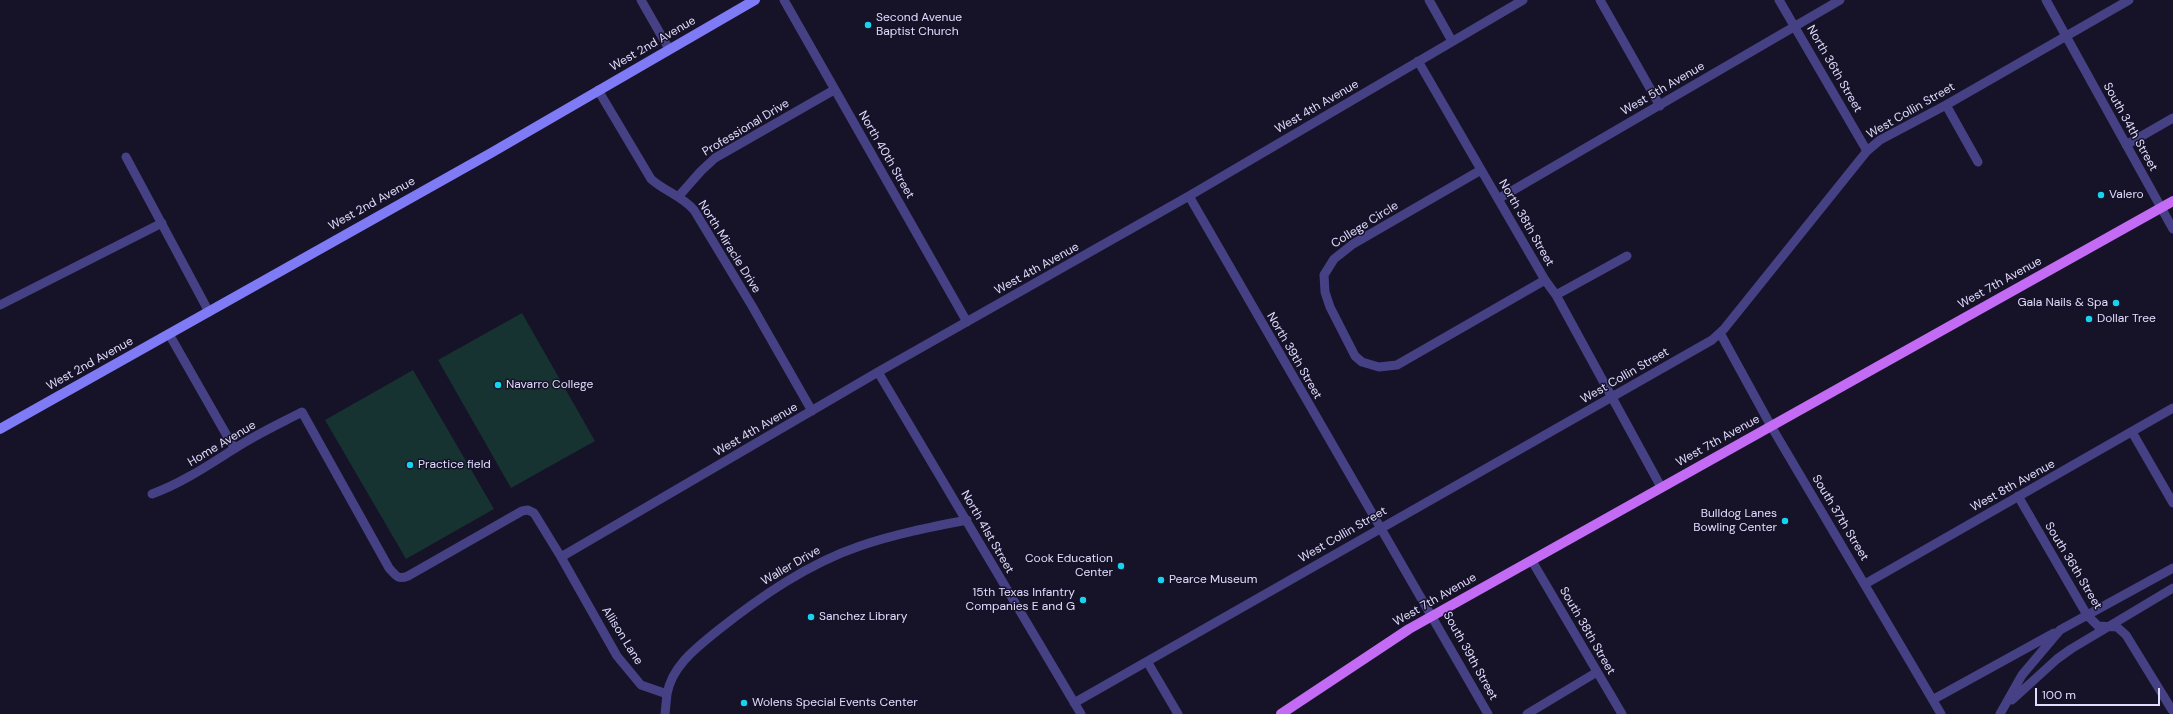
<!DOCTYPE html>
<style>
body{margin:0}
#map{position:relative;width:2173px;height:714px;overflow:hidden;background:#161228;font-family:"DM Sans",sans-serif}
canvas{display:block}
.scale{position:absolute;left:2035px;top:688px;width:125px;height:18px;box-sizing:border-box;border:2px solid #e0dcfd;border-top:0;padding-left:5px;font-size:12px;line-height:14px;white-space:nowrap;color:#e0dcfd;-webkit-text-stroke:3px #161228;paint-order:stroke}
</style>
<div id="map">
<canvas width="2173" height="714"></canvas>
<div class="scale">100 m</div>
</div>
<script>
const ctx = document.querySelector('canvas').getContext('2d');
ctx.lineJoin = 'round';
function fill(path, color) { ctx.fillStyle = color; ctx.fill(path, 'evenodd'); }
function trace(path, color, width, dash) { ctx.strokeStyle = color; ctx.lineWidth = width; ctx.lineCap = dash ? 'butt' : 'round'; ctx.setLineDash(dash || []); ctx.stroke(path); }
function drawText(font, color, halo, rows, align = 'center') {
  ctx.font = font + ' "DM Sans",sans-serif'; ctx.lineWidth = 3; ctx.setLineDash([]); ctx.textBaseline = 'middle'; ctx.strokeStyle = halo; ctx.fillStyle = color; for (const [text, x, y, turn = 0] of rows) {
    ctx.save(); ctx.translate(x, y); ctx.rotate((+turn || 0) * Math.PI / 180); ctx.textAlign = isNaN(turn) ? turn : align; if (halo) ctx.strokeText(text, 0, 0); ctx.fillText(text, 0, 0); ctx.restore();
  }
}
fill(new Path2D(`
 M522,313L595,441L511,488L438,360Z
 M413,370L494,509L406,559L325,420Z`), '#163231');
trace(new Path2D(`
 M641,0L669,49
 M784,0L967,322
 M1429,0L1452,41
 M1600,0L1660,106
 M1779,0L1867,151
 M2046,0L2173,229
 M1418,61L1545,280L1556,295L1661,487
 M598,90L651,179C664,191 682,196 694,210L752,306L812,411
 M1946,105L1978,162
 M2126,145L2173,118
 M126,157L209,312
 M1481,170L1353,244L1334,259L1324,275L1325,292L1330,307L1355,356L1362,362L1379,367L1397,365L1545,280
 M1189,196L1488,714
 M678,197L701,171L715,158L834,90
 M1498,199L1840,0
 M1556,295L1627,256
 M0,305L162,223
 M1720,333L1771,426L1941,714
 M169,334L234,448
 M878,372L1081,714
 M2132,432L2173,503
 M152,494C182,483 207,466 234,449C255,435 279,424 302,412L389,568C396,576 398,580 408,576L522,511L528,510L534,513L561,557L617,656L641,685L667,694L665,714
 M2018,496L2087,615L2098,626L2117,627L2126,635L2172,710
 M561,557L878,372L1189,196L1523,0
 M1532,561L1622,714
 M1865,584L2173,408
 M1148,663L1178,714
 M667,694C672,666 696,648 717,631C760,597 807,564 860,546C895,534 931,527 967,520
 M1934,699L2054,633
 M2012,700L2057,659L2071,649L2173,588
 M1074,703L1712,340L1724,329L1867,151L1880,140L1946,105L2129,0
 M1527,714L1597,672
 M2000,714L2022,675L2060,630L2173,568`), '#454184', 9);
trace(new Path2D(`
 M0,429L491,153L755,0`), '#7f7af6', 10);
trace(new Path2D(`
 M1281,714L1409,629L2173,201`), '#c46bf5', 10);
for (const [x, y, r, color] of [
 [868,25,4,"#16d4ef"],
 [2101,195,4,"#16d4ef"],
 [2116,303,4,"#16d4ef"],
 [2089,319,4,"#16d4ef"],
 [498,385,4,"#16d4ef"],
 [410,465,4,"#16d4ef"],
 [1785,521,4,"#16d4ef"],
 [1121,566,4,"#16d4ef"],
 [1161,580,4,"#16d4ef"],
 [1083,600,4,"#16d4ef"],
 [811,617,4,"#16d4ef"],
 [744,703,4,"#16d4ef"]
]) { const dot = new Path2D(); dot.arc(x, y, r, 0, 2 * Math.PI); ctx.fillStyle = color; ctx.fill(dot); trace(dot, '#161228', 1.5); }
drawText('12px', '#e0dcfd', '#161228', [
 ["Second Avenue",876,18],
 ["Baptist Church",876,32],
 ["Valero",2109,195],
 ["Gala Nails & Spa",2108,303,"right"],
 ["Dollar Tree",2097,319],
 ["Navarro College",506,385],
 ["Practice field",418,465],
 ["Bulldog Lanes",1777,514,"right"],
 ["Bowling Center",1777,528,"right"],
 ["Cook Education",1113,559,"right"],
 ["Center",1113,573,"right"],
 ["Pearce Museum",1169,580],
 ["15th Texas Infantry",1075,593,"right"],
 ["Companies E and G",1075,607,"right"],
 ["Sanchez Library",819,617],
 ["Wolens Special Events Center",752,703]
], 'left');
drawText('12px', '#e0dcfd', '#161228', [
 ["West 2nd Avenue",653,44,-30],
 ["North 36th Street",1834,69,60],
 ["West 5th Avenue",1663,89,-30],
 ["West 4th Avenue",1317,107,-30],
 ["West Collin Street",1911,111,-30],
 ["South 34th Street",2130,127,61],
 ["Professional Drive",746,128,-31],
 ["North 40th Street",886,155,60],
 ["West 2nd Avenue",372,204,-29],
 ["North 38th Street",1526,223,60],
 ["College Circle",1365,225,-32],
 ["North Miracle Drive",729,247,58],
 ["West 4th Avenue",1037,269,-29],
 ["West 7th Avenue",2000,283,-29],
 ["North 39th Street",1294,356,60],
 ["West 2nd Avenue",90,364,-29],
 ["West Collin Street",1625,376,-30],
 ["West 4th Avenue",756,430,-30],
 ["West 7th Avenue",1718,441,-29],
 ["Home Avenue",222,444,-31],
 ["West 8th Avenue",2013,486,-29],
 ["South 37th Street",1840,518,59],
 ["North 41st Street",987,532,60],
 ["West Collin Street",1343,535,-30],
 ["Waller Drive",791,566,-30],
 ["South 36th Street",2073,566,59],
 ["West 7th Avenue",1435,600,-30],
 ["South 38th Street",1587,631,60],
 ["Allison Lane",622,636,58],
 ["South 39th Street",1470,656,61]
]);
</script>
